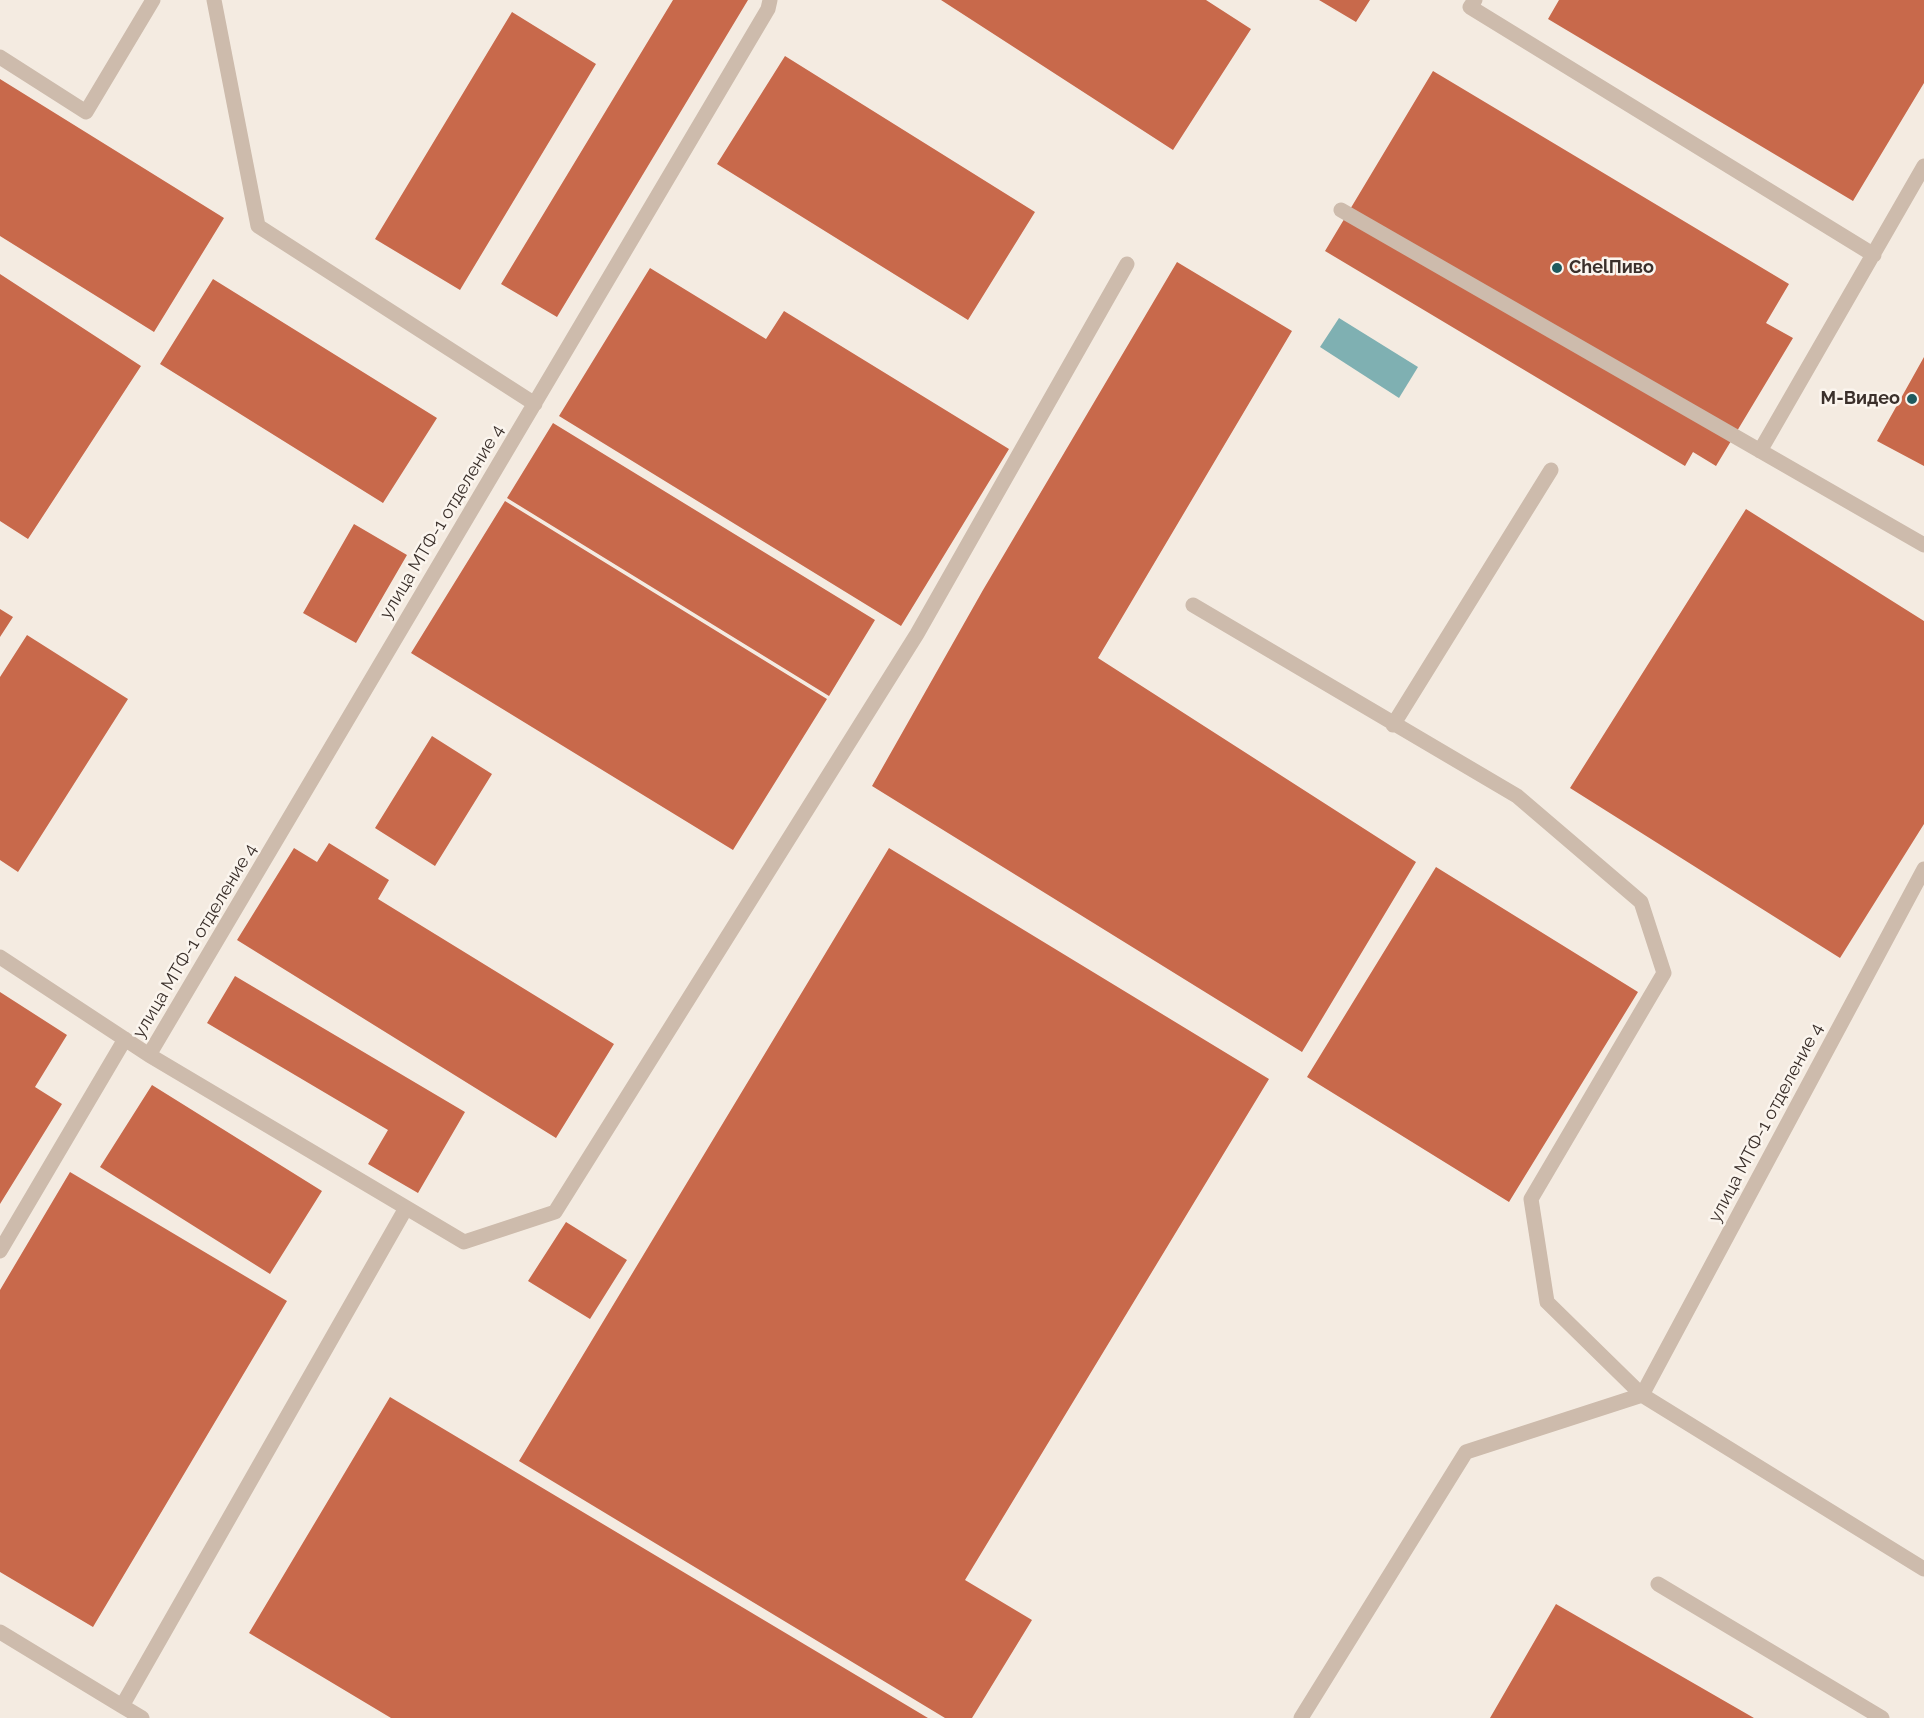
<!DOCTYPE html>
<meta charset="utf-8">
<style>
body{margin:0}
canvas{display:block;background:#f4ebe1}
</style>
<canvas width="1924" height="1718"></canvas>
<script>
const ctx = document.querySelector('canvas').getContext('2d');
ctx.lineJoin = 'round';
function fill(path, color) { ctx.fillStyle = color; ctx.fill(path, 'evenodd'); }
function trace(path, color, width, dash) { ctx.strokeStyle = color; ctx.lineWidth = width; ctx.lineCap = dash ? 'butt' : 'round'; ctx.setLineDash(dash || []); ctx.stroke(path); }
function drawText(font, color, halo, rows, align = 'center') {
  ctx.font = font + ' Raleway,sans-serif'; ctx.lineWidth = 5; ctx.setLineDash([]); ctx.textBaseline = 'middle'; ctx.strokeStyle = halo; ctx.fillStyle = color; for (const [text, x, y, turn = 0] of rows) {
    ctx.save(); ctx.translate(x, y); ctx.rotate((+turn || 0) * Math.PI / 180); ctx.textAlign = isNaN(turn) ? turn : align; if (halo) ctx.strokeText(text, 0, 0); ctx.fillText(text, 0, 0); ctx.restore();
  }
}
fill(new Path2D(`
 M1339,318L1418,367L1399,398L1320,347Z`), '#7fb0b2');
fill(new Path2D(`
 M673,0H748L557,317L501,284Z
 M941,0H1206L1251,29L1173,150Z
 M1319,0H1370L1356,22Z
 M1559,0H1924V83L1853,201L1548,19Z
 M512,12L596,64L460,290L375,239Z
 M785,56L1035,212L968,320L717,164Z
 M1433,71L1789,284L1766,323L1793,338L1716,466L1693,452L1685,466L1325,251Z
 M0,79L224,218L154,332L0,236Z
 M1177,262L1292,331L1098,658L1416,862L1302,1052L872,786L983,590Z
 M650,268L766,339L784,311L1009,449L901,626L559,416Z
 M0,274L141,366L28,539L0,521Z
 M213,279L437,418L383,503L160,364Z
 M1924,357V466L1877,441Z
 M553,423L875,620L829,696L507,498Z
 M505,501L827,699L733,850L411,653Z
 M1746,509L1924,621V824L1840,958L1570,788Z
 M354,524L407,555L356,643L303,613Z
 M0,609L13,617L0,637Z
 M27,635L128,699L18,872L0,860V677Z
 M432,736L492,774L435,866L375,828Z
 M329,843L389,880L378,899L614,1044L556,1138L237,940L294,848L317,862Z
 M889,848L1269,1079L965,1580L1032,1620L972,1718H945L519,1461Z
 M1436,867L1638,992L1509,1202L1307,1077Z
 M235,976L465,1112L418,1193L368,1164L388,1130L207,1023Z
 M0,992L67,1035L35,1087L62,1104L0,1204Z
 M152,1085L322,1191L270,1274L100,1167Z
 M70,1172L287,1301L93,1627L0,1572V1290Z
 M566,1222L627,1260L590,1319L528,1281Z
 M390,1397L928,1718H391L249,1633Z
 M1556,1604L1754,1718H1490Z`), '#c8694b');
trace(new Path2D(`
 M214,0L258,226L535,404
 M1475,0L1470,7L1874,255
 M0,57L86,112L153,0
 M1341,210L1924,545
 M1760,451L1924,166
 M1193,605L1517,796L1641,902L1664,973L1531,1199L1547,1302L1642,1395L1924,1569
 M1393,725L1551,470
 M0,957L149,1055L464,1242L555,1212L917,634L1127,264
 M149,1055L768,9L770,0
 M0,1251L125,1039
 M1642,1395L1924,869
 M1658,1584L1882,1718
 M0,1632L122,1706
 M142,1718L122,1706L406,1208
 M1301,1718L1466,1452L1642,1395`), '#cdbbac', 15);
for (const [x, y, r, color] of [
 [1557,268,6,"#1f5a5e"],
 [1912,399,6,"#1f5a5e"]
]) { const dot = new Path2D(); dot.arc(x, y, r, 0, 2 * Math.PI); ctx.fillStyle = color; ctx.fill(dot); trace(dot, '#fbf5ee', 2); }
drawText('bold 18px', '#3b302b', '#fbf5ee', [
 ["ChelПиво",1569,268],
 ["М-Видео",1900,399,"right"]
], 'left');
drawText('18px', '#3b302b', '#fbf5ee', [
 ["улица МТФ-1 отделение 4",442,522,-59],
 ["улица МТФ-1 отделение 4",195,941,-59],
 ["улица МТФ-1 отделение 4",1766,1123,-62]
]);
</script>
